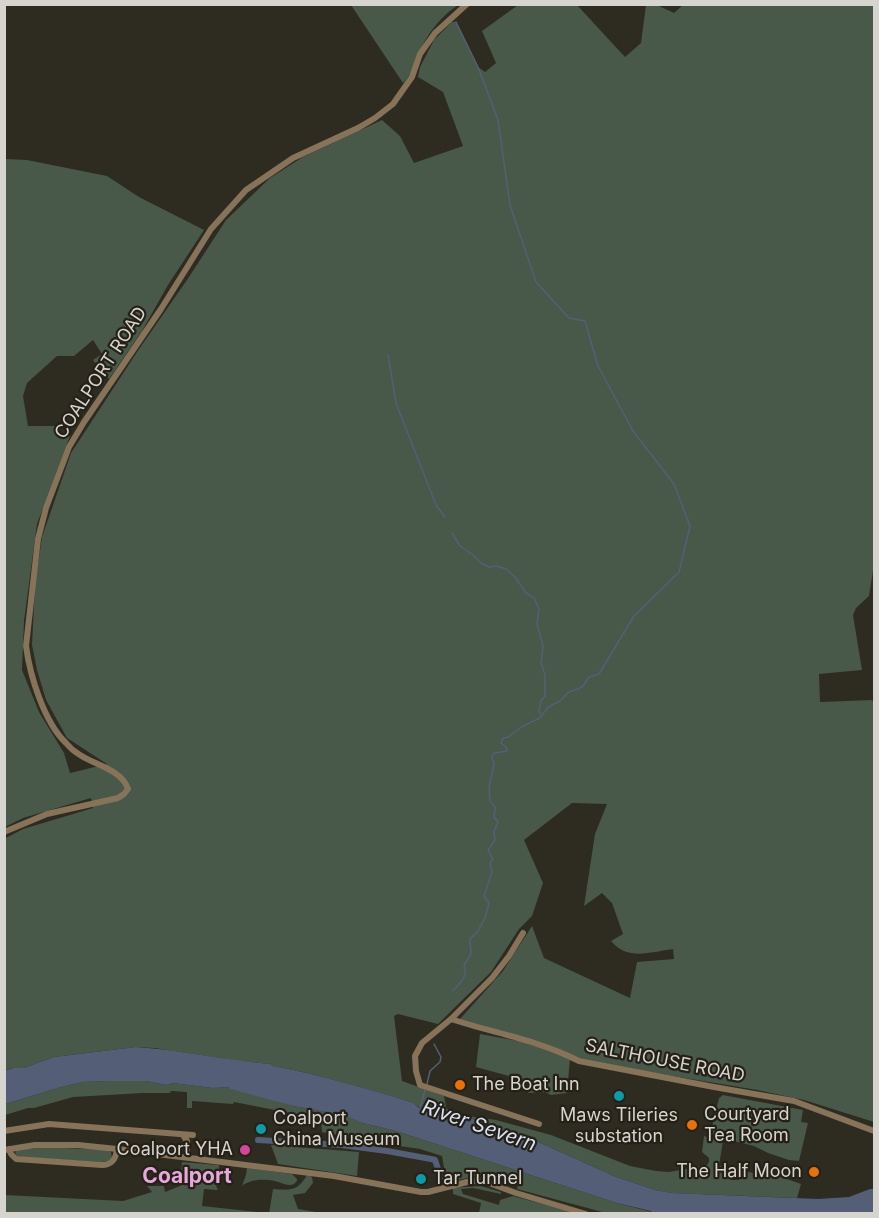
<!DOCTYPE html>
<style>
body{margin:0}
#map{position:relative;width:879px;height:1218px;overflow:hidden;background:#2e2b21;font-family:Inter,sans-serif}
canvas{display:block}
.frame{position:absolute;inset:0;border:6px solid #d6d4ce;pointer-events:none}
</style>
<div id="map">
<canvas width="879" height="1218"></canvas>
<div class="frame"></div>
</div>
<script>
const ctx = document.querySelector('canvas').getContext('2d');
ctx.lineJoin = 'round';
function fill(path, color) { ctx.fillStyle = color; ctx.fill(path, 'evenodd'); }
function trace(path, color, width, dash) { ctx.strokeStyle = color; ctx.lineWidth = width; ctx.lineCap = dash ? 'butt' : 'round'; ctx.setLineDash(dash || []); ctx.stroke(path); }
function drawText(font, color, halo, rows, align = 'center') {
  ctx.font = font + ' Inter,sans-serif'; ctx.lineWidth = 4.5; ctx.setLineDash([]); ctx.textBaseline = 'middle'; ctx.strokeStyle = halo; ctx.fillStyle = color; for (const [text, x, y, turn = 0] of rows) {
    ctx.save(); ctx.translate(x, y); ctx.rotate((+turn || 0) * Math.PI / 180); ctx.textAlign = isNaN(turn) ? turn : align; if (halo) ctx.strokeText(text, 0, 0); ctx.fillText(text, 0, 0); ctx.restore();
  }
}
fill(new Path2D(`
 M684,4L874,5V564L869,596L856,608L853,615L862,670L819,674L820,702L872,700L874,703V1122L804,1100L757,1090L643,1071L579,1058L460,1019L503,971L532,926L544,958L630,998L637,962L674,959L673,949C650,952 627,961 611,941L623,934L612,903L602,893L584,906L595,834L607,804L572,803L524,840L543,883L532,916L519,929L491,972L438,1024L398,1014L394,1016L402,1081L444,1096L446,1107L450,1113C438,1116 423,1112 414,1103C367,1089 321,1075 273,1066L270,1064L240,1061L154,1048L136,1047L54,1057L24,1068H12L5,1071L4,839L23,829L93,808L91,798L23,818L5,827V159L27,160L107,176L139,197L204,230L168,285L142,331L109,379L93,360L102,354L93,340L74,356H57L27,383L23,396L28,426H57V434L70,436L37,524L24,621L22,670L39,712L64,753L70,773L107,764L67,738L46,700L37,670L32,645L35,585L42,537L71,453L137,352L189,277L226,220L270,178L303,157L382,120L400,136L414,163L463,146L443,92L418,77L420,67L434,40L452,22H456L478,67L485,72L496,63L482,31L518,5H577L625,57L641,43L646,5H657L674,13Z
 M351,5H458C441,16 427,34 419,53C414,64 412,75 403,83Z
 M480,1034L524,1042L570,1059L567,1093L551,1095L545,1092L528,1093L531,1082L476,1067Z
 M109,1081H146L166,1085L173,1083L213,1088L230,1087L293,1106L344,1115L363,1123L396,1131L617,1203L652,1212V1213H606L517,1189L520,1178L501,1179L482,1175L444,1183V1168L442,1156L420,1149L366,1141L322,1132L321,1119L234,1102L233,1104L192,1101V1108H187V1092L171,1091L170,1093H143L73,1097L34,1108H28L5,1115V1104L61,1087L82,1082Z
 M723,1095L803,1110L801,1122L808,1123L799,1161L789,1160L768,1153L754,1146L710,1135L719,1098Z
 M468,1116L496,1120L551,1135L630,1166L656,1171L669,1172L707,1165L709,1162V1158L702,1152L704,1136L723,1141L719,1166L732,1168L731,1177L732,1180H739L741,1171L781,1177L801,1184L797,1198L672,1193L655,1190L616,1177L516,1132L475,1120Z
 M271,1145L359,1152L357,1176L278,1164Z
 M44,1147L107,1150L111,1152L112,1158L110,1161L100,1162L22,1157L17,1156L15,1152L18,1150Z
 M182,1162L219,1165V1183L216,1186L218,1190L204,1189L202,1206L267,1213H5V1195L123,1201L152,1192L147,1186H164L165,1192L180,1186Z
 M247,1168L292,1174L297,1179V1181C296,1182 295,1183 294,1184C288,1187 280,1182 275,1181C264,1179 251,1179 242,1186L246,1175Z
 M307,1175L312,1177L313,1183L305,1193L293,1195L298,1209L321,1213L269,1214L273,1189C290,1190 297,1192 307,1175Z
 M481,1186L501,1192V1194L473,1188L461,1189L463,1194L499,1205L500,1200L513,1196L568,1211L567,1214L479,1213L481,1203L453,1194V1188L462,1187Z`), '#485849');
fill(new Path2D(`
 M136,1047C181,1050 225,1060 270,1064L273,1066C321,1075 368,1089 414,1103L419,1108L431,1113L468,1116L475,1120L516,1132L616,1177L655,1190L672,1193L818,1199L849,1197L870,1189H874V1213H652L651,1211L617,1203L396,1131L363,1123L343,1115L293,1106L231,1089L229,1087L213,1088L173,1083L166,1085L146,1081H109L82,1082L61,1087L5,1104V1071L13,1068H24L54,1057Z`), '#545f77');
trace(new Path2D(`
 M388,355L396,403L436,505L445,517
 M452,533L460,546L473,555L481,563L489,567L497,566L506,569L515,577L526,593L534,598L539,609L537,624L543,646L541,663L545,675V696L541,701L539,710L540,714
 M453,991C460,982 468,978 464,965L471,954L470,939L478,931L485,918L489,903L484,896L492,872L490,863L493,859L488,850L495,840L494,832L498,822L494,817C494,806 499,811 490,801L489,787L494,765L492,756L494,753L507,751L506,747L501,743L503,738L508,737L523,726L540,718L548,707L560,701L569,692L578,689L583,686L589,677L599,674L634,616L679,572L690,526L674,484L633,431L598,366L585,321L569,318L536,282L510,205L498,120L478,67L456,22
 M427,1084L430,1071L440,1062L441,1057L434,1044
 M420,1109L425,1090`), '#545f77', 1.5);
trace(new Path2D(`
 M258,1140L342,1145L387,1151L431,1159L435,1160L439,1172L440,1179`), '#545f77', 6);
trace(new Path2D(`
 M4,832L47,814L118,798L124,794L128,789C122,770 95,765 80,755C75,752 70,748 66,743C44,722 30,676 26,646L38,539L46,508L69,447L84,422L161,309L211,229L246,190L293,158L358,128L375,118L393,104L412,77L420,54L435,33L467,4
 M523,933L509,956L492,978L451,1019L422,1043L415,1056L416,1071L420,1085L539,1124
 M451,1019C493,1033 538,1040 579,1061L714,1087L794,1101L874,1131
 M4,1131L49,1124L193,1135
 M183,1135L187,1141V1157
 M9,1149L11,1154L16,1159L102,1165C112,1165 116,1159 117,1149
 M4,1150L35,1145H78L117,1149L334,1176L421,1192H428L467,1182L481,1180L516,1193L586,1214`), '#867359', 6);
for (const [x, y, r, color] of [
 [460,1085,6,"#e8710a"],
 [619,1096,6,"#0f9aa8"],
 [692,1125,6,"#e8710a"],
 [261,1129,6,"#0f9aa8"],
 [245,1150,6,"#d1479c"],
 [814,1172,6,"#e8710a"],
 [421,1179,6,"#0f9aa8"]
]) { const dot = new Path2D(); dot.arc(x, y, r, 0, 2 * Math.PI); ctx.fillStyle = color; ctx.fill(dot); trace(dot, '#252117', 2); }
drawText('18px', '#d6d4ce', '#252117', [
 ["COALPORT ROAD",101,373,-57],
 ["SALTHOUSE ROAD",665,1061,11]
]);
drawText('18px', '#d6d4ce', '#252117', [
 ["The Boat Inn",472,1085],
 ["Courtyard",704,1115],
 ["Tea Room",704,1136],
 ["Maws Tileries",619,1116,"center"],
 ["substation",619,1137,"center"],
 ["Coalport",273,1119],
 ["China Museum",273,1140],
 ["Coalport YHA",233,1150,"right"],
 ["The Half Moon",802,1172,"right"],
 ["Tar Tunnel",433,1179]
], 'left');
drawText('italic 20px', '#d9e2f6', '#252117', [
 ["River Severn",479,1126,19]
]);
drawText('bold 21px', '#e5a7dc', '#252117', [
 ["Coalport",187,1177]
]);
</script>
